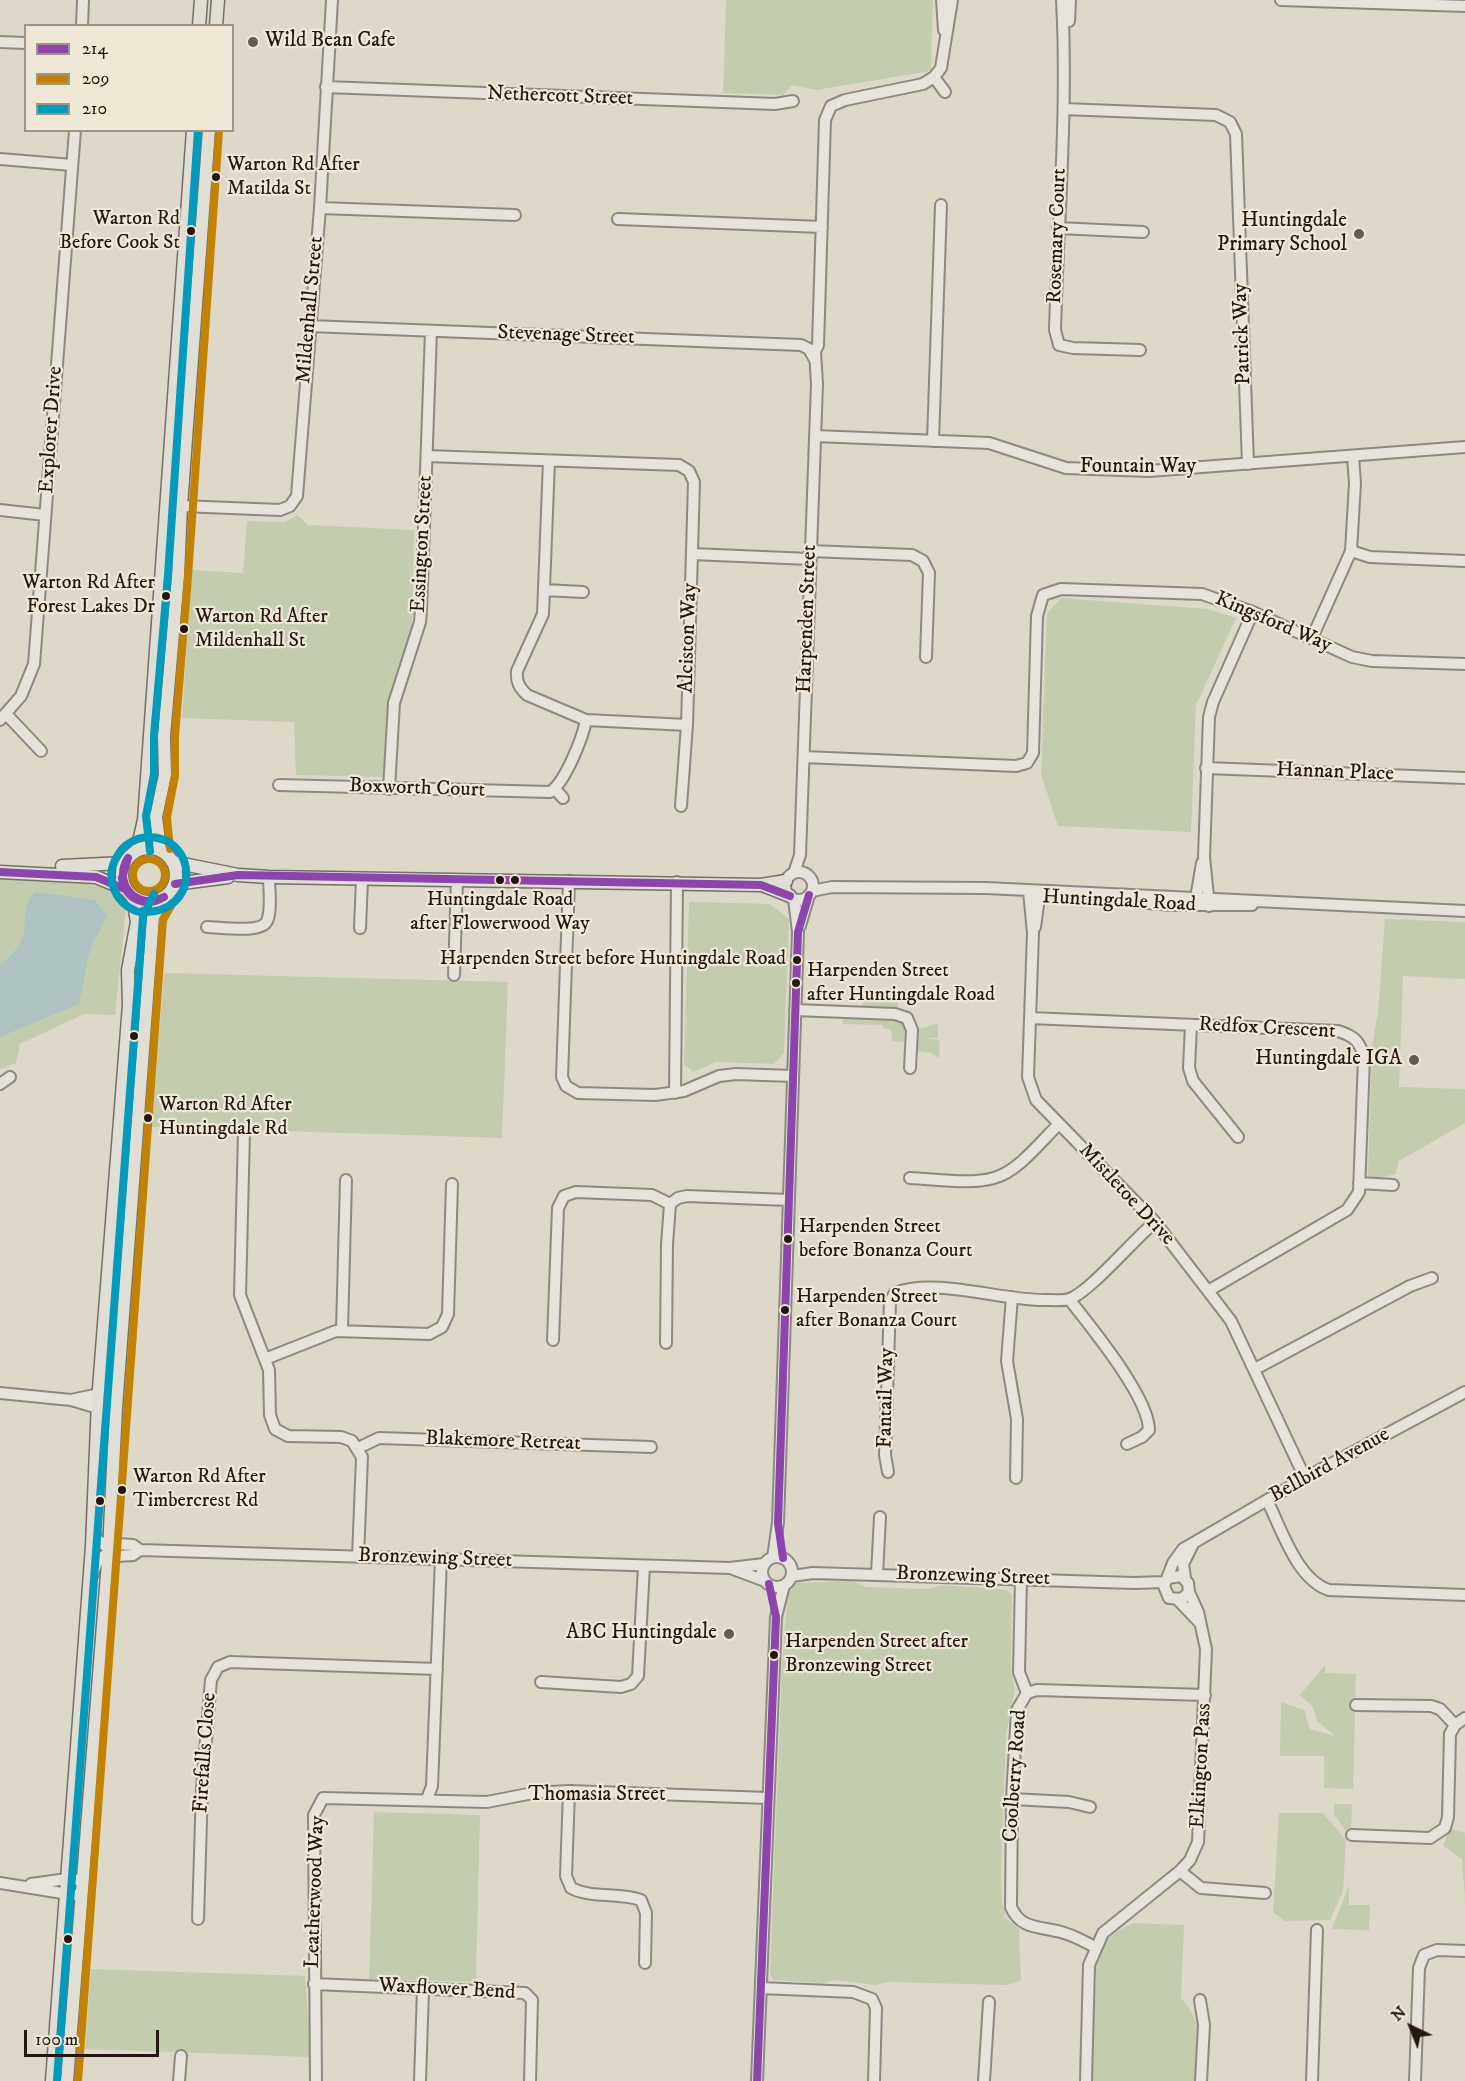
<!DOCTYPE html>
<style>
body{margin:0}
#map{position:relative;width:1465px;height:2081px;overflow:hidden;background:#ded8c9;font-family:"IM FELL DW Pica",serif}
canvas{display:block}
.legend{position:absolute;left:24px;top:24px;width:210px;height:108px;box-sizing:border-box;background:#efe8d7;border:2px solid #9e9487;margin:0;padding:8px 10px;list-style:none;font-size:18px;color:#24170f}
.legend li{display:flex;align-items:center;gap:12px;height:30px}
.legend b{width:30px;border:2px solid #9e9487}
.north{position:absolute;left:1381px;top:1997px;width:60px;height:60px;-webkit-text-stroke:4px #efe8d7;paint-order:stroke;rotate:317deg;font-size:16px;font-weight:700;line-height:24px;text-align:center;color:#24170f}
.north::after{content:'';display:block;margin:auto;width:21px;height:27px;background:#24170f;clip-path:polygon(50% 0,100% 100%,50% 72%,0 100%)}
.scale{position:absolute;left:24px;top:2030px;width:135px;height:27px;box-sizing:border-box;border:3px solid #24170f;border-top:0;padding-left:8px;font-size:18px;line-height:21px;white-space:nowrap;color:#24170f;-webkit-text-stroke:4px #efe8d7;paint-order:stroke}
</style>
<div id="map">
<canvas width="1465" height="2081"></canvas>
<ul class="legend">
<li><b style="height:8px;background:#8e44ad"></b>214</li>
<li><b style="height:8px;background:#c28204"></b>209</li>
<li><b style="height:8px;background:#049abb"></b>210</li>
</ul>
<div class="north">N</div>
<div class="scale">100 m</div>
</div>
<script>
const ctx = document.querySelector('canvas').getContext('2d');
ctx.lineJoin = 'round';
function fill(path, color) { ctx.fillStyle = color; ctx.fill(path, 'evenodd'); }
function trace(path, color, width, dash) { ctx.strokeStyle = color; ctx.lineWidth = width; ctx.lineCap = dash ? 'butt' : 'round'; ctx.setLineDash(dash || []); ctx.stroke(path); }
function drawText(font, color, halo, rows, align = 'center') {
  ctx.font = font + ' "IM FELL DW Pica",serif'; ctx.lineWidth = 4.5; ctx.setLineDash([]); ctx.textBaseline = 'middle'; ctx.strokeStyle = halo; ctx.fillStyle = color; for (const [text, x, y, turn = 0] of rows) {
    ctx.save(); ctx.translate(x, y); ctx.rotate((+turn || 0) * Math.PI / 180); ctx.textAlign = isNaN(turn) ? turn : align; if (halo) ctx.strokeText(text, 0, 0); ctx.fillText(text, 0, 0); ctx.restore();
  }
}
fill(new Path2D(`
 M726,0H933L931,71L816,90L792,85L783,95L723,93Z
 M297,515L308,525L414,530L412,628L388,702L383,777L296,775L294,722L182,718L192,570L243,573L247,521L285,522Z
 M1061,598L1208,609L1236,618L1196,705L1191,832L1058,826L1041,774L1047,614Z
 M0,877C28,879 119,875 126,909L115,1015L84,1014L20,1044L16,1063L0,1069Z
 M689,902L770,904L789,919L784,1053L774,1064L716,1062L693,1072L684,1064Z
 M1385,919L1465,922V979L1403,976L1399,1087L1465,1089V1123L1399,1161L1395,1174L1380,1178L1368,1176L1372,1047L1378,1012Z
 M164,973L508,982L502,1138L152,1127Z
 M883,989L884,992L898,991V1006L896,1009L862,1008L863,991L882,993Z
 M843,1016C856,1017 897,1014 905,1023C908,1028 907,1037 907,1042L892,1041L891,1030L883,1028V1025L843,1024Z
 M938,1023V1038H923L940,1040L939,1058L931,1053L916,1051V1030Z
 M853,1581L866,1587L929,1589L941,1585L1007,1590L1012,1595L1011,1669L1015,1690L1006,1735L1001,1872L1002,1903L1006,1914L1003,1916L1019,1929L1021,1980L1008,1985L888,1982L875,1985L834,1980L824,1983L774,1980L770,1975L782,1663L788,1590L796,1583Z
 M1325,1665V1673L1356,1674L1353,1789L1324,1788V1756H1280L1281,1702L1304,1710L1310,1729L1335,1736L1317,1721L1313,1707L1300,1695Z
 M1334,1804H1352L1351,1830H1345L1334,1814Z
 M374,1812L480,1815L476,1982L369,1979Z
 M1279,1813H1323L1346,1840L1343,1891L1330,1920L1285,1921L1273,1912Z
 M1450,1829L1465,1833V1900L1462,1859L1443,1846Z
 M1349,1885V1905H1370L1369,1930L1332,1929Z
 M1135,1923L1184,1925L1181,1998C1205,2025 1198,2047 1198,2081H1092L1096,1958C1106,1938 1114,1931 1135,1923Z
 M91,1969L305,1976L311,2057L85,2049Z`), '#c4ccae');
fill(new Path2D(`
 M35,892L95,900L107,916L90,949L79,1004L0,1037V965C42,933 12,917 35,892Z`), '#aec2c1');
const minor = new Path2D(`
 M942,0L944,30
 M1062,0C1068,110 1058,220 1055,330L1059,345L1073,348L1140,350
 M1281,0L1465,6
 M1069,21L1070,0
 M82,26L83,0
 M0,42L26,43
 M934,77L945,92
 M326,87L775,104L793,101
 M1064,109L1216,115L1230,122L1236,134L1248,464
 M0,159L72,165
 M320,208L515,215
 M618,219L822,227
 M1058,228L1143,232
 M309,326L801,345L809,349L815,360
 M815,436L989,443L1066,468L1149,471L1465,447
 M933,441L941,205
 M427,456L679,465L689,471L694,482L687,725L681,806
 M549,461L543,614L517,671C516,682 519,687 527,695L586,720L687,725
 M181,506L280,510L290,506L297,496L320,208L332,0
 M0,510L45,515
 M810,551L912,555L923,561L929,573L926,657
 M1351,551L1370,557L1465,561
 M692,554L810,559
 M544,590L583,592
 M1312,638L1351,551L1355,483L1353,456
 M7,715L41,751
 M0,720L21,696L34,664L75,130
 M804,757L1016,766L1027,763L1033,753L1037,616L1043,595L1061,589L1202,594L1253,612L1352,657L1372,661L1465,664
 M1206,768L1465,778
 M279,785L550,792C565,783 583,737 586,720
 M389,789L394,703L420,622L421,610L431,331
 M555,789L563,798
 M785 886a14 14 0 1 1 28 0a14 14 0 1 1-28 0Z
 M794,873L800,855L817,384L815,352L818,345L825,120L831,106L845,100L923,84L934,77L941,68L952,0
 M569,881L562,1077L566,1086L578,1093L655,1095L684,1091L719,1076L736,1074L793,1076
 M812,891L832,887L986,888L1465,911
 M1029,891L1033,933L1028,1077L1036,1100L1155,1222L1231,1321L1305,1478
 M1135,902L1172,905H1252
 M1195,904L1202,863
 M1209,906L1204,857L1209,717L1213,702L1253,612
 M800,926L809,895
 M207,927C220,927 261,934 267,921C272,910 269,889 269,877
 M1035,927L1040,891
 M360,928L362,879
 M454,975L457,880
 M795,1010L895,1014L907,1018L912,1030L910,1068
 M1030,1018L1338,1031C1354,1036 1360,1041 1364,1058L1359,1192L1347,1210L1208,1291
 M1191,1025L1189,1068L1193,1081L1238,1137
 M0,1084L10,1077
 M675,1093L677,882
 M244,1132L240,1295L269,1370L270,1415L275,1429L288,1436L341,1437L352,1441L362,1457L358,1557
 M910,1178C936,1179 969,1185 994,1178C1019,1171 1041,1141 1059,1124
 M1359,1183L1393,1185
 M1012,1297L1007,1361L1017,1419L1016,1478
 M1069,1299C1090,1326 1149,1397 1149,1430L1142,1437L1127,1444
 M342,1330L346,1180
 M553,1340L558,1208L564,1196L576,1192L652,1195L670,1204L678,1198L687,1196L788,1200
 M666,1343L667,1244L670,1204
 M265,1359L336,1331L429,1334L442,1327L448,1314L452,1184
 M1255,1369L1410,1286L1432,1278
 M0,1393L71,1400L98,1408H116
 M71,1400L99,1394L117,1396
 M358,1448L379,1438L651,1447
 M888,1472L885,1455L890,1302L895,1293C936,1277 1002,1301 1046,1300C1053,1300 1063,1301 1069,1299C1089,1293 1135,1238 1155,1222
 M1267,1500C1281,1528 1297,1580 1329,1590L1465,1595
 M92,1529L97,1539L117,1556L133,1555L140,1550
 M773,1557L778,1523L798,932L794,899
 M762 1572a15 15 0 1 1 30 0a15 15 0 1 1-30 0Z
 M733,1569L765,1581
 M877,1574L880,1517
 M92,1576L98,1561L118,1544L133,1545L140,1550L730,1568L764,1564
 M792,1576L813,1573L1134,1583L1165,1582
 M1168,1578L1181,1576L1188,1583L1189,1592L1182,1599L1169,1598L1164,1586L1173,1563L1183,1549L1305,1478L1465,1392
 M1185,1578L1183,1564L1192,1546
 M1021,1579L1019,1672L1027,1693
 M1178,1600L1199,1622
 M541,1682L621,1687L631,1684L638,1676L644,1566
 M1356,1705L1431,1706L1440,1709L1455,1725
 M569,1791L566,1876L571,1888C593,1899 618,1892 641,1900L646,1913L645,1963
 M427,1799L432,1786L441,1559
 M1012,1799L1069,1802L1090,1807
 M1352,1835L1430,1838L1445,1828L1448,1817L1450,1734L1455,1725L1465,1718
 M1180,1871L1201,1888L1265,1893
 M0,1883L81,1896
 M31,1884L67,1879L82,1880
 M198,1919L202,1788L211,1680L218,1667L230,1662L437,1669
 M1095,1947C1085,1942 1075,1936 1064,1933C1043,1926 1021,1931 1011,1907L1012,1799L1017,1710L1027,1693L1037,1690L1205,1695
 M314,1984L525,1993L532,2000L530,2081
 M761,1988L853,1992L872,1999L876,2008L874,2081
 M1200,2000L1204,2025L1201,2081
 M179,2081L181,2056
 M316,2081L314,1815L323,1798L487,1802L533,1793L569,1791L768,1798
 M420,2081L423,1990
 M757,2081L776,1617L784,1585
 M984,2081L989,2002
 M1086,2081L1089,1965L1103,1933L1180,1871L1190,1860L1198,1842L1206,1649L1198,1612L1189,1592
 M1312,2081L1317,1930
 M1415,2081L1419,1968L1424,1955L1437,1950L1465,1951`);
const major = new Path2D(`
 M199,26L201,0
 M216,26L218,0
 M122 875a27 27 0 1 1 54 0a27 27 0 1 1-54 0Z
 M137,850L144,820L193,130
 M160,850L156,817L165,775L164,736L178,576L181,506L209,130
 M173,862L238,875L269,877L761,885L786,881
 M62,866L124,863
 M0,872L96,877L125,889
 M175,884L228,877
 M762,885L790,896
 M52,2081L92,1546L98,1401L129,1005L128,970L137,922L133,898
 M67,2081L109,1549L116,1408L153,917L163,899`);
trace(minor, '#8e8980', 14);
trace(major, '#746f67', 15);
trace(minor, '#e6e3dc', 10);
trace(major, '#e1ded5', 12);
trace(new Path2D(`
 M128,858C112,883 137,912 164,897
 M128,858L122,878C126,900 145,908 164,897
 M0,872L96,877L125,889
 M175,884L238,875L761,885L790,896
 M783,1558L778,1523L798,932L809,895
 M757,2081L776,1617L769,1584`), '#8e44ad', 8);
trace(new Path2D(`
 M170,849L167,817L175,776V736L188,577L219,131
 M133 875a16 16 0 1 1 32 0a16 16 0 1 1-32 0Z
 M78,2081C108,1694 134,1307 163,920L172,904`), '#c28204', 8);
trace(new Path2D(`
 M150,851L146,816L154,774V735L168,575L198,130
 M136,911C114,902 104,876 118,855C124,844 136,838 148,837C200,837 201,916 140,912
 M57,2080C87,1692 113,1304 143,916L154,894`), '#049abb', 8);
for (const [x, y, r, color] of [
 [253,42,6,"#655b50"],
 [216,177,5,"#24170f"],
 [191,231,5,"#24170f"],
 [1359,234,6,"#655b50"],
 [166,596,5,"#24170f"],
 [184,629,5,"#24170f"],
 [500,880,5,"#24170f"],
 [515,880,5,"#24170f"],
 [797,960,5,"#24170f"],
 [796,983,5,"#24170f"],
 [134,1036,5,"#24170f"],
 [1414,1060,6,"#655b50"],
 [148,1118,5,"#24170f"],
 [788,1239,5,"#24170f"],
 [785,1310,5,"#24170f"],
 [122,1490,5,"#24170f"],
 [100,1501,5,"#24170f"],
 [729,1634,6,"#655b50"],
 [774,1655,5,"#24170f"],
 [68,1939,5,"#24170f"]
]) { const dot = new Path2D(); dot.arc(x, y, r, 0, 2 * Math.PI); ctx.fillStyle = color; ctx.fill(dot); trace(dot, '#efe8d7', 2); }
drawText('20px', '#24170f', '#efe8d7', [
 ["Warton Rd After",227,166],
 ["Matilda St",227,190],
 ["Warton Rd",180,220,"right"],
 ["Before Cook St",180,244,"right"],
 ["Warton Rd After",155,584,"right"],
 ["Forest Lakes Dr",155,608,"right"],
 ["Warton Rd After",195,618],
 ["Mildenhall St",195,642],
 ["Huntingdale Road",500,901,"center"],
 ["after Flowerwood Way",500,925,"center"],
 ["Harpenden Street before Huntingdale Road",786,960,"right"],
 ["Harpenden Street",807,972],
 ["after Huntingdale Road",807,996],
 ["Warton Rd After",159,1106],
 ["Huntingdale Rd",159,1130],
 ["Harpenden Street",799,1228],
 ["before Bonanza Court",799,1252],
 ["Harpenden Street",796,1298],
 ["after Bonanza Court",796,1322],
 ["Warton Rd After",133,1478],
 ["Timbercrest Rd",133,1502],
 ["Harpenden Street after",785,1643],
 ["Bronzewing Street",785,1667]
], 'left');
drawText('21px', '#24170f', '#efe8d7', [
 ["Wild Bean Cafe",265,42,"left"],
 ["Huntingdale",1347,222],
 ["Primary School",1347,246],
 ["Huntingdale IGA",1402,1060],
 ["ABC Huntingdale",717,1634]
], 'right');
drawText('21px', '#24170f', '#efe8d7', [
 ["Nethercott Street",560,97,2],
 ["Rosemary Court",1058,236,-88],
 ["Mildenhall Street",311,310,-85],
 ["Patrick Way",1243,334,-92],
 ["Stevenage Street",566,336,2],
 ["Explorer Drive",52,430,-86],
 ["Fountain Way",1138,468],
 ["Essington Street",423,544,-87],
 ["Harpenden Street",808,619,-88],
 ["Kingsford Way",1273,623,23],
 ["Alciston Way",689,638,-88],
 ["Hannan Place",1335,773,2],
 ["Boxworth Court",417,789,2],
 ["Huntingdale Road",1119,902,3],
 ["Redfox Crescent",1267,1029,3],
 ["Mistletoe Drive",1126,1195,47],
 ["Fantail Way",887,1398,-89],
 ["Blakemore Retreat",503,1442,2],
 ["Bellbird Avenue",1330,1466,-29],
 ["Bronzewing Street",435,1559,2],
 ["Bronzewing Street",973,1577,2],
 ["Firefalls Close",206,1753,-86],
 ["Elkington Pass",1202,1766,-87],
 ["Coolberry Road",1016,1776,-86],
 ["Thomasia Street",597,1796],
 ["Leatherwood Way",316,1892,-88],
 ["Waxflower Bend",447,1990,3]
]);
</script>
